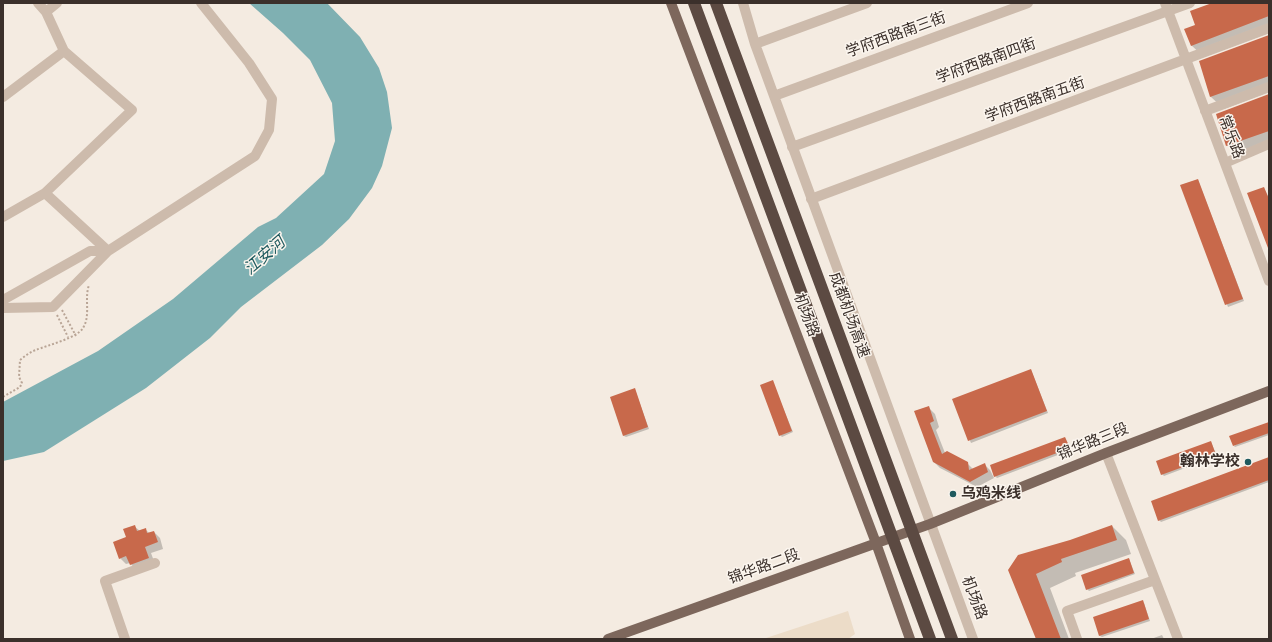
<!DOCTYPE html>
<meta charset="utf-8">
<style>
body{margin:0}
#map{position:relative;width:1272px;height:642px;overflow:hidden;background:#f4ebe1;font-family:Karla,sans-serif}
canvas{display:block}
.frame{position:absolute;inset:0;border:4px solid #3b302b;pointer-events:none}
</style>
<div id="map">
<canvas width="1272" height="642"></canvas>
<div class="frame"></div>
</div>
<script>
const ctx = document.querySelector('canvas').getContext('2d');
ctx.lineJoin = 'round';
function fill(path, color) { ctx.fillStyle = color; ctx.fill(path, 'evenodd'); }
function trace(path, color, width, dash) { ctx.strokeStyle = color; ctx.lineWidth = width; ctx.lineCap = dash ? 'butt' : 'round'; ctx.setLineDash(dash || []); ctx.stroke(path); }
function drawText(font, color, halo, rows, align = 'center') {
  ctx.font = font + ' Karla,"Noto Sans SC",sans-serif'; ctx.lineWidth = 3; ctx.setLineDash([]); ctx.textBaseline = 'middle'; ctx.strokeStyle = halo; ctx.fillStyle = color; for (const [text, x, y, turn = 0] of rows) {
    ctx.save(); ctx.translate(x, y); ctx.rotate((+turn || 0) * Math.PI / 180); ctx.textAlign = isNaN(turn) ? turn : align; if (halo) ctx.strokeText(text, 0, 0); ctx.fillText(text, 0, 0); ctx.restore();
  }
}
fill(new Path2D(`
 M848,611L855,634L848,639H763Z`), '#ecdcc8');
fill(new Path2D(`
 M249,3H327L360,37L379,68L387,92L392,128L382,166L372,188L349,219L322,245L241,307L210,338L146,388L44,452L3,461V402L98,351L173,299L258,227L276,218L324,174L335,141L332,103L310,60L283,33Z`), '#7fb0b2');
fill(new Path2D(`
 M1215,3H1269V33L1204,57L1191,45L1196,26Z
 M1269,36V92L1224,109L1211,97L1201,62Z
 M1269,95V147L1239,158L1227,145Z
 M1198,180L1244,301L1228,307L1182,186Z
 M1264,188L1269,198V247L1249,194Z
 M1031,370L1048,413L971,443L953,400Z
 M772,381L793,432L782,437L780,435Z
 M635,390L649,429L626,437L624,436Z
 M928,407L935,414L939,427L936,430L945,453L967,463L973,469L984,464L990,470L994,478L977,487L940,468L934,462Z
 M1269,423V435L1235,447L1234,446Z
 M1065,438L1071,450L997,478L995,476Z
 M1211,442L1217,456L1164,476L1162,474Z
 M1269,458V482L1161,522L1159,520Z
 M134,526L140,531L145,529L149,533L154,532L160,538L163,549L151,553L155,564L137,571L130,563L126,564L120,558L127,538Z
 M1112,526L1126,540L1131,554L1075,573L1076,576L1050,588L1069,639H1037L1010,570L1070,541Z
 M1129,559L1135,574L1089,591L1087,589Z
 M1144,603L1150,621L1102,637L1100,636L1094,618Z
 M1162,635L1164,639H1151Z`), '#0003');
fill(new Path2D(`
 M1212,3H1269V16L1191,46L1184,29L1195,25L1190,11Z
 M1269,35V76L1210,97L1199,61Z
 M1269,94V131L1226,146L1216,114Z
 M1198,179L1243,299L1225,305L1180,185Z
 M1264,187L1269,199L1268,248L1247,193Z
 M1031,369L1047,411L968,441L952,399Z
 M773,380L792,431L779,436L760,385Z
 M635,388L648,427L623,436L610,397Z
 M929,406L934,421L930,423L942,454L947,451L968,462L969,470L985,463L988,472L970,482L933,462L914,411Z
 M1269,422V433L1233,446L1229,436Z
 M1065,437L1070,448L994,477L990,465Z
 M1211,441L1216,455L1161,475L1156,461Z
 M1269,457V480L1158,521L1151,501Z
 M135,525L137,531L146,528L147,533L154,531L158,542L145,547L149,558L130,565L126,556L119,559L113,542L126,537L123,529Z
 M1112,525L1117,540L1061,559L1062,562L1036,574L1061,639H1036L1008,570L1018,555L1070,540Z
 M1129,558L1134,573L1086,590L1081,575Z
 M1143,600L1149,619L1099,636L1093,617Z`), '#c8694b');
trace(new Path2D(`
 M62,310L76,336
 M57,315L68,337
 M3,397L20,387L22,383L19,377L20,360C25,356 30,352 36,350C48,345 77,338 83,328C91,315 84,299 89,285`), '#b9a596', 2, [2, 2]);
trace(new Path2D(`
 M743,3L755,44L973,639
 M1165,3L1269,281
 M46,12L57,3
 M755,44L867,3
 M774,96L1028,3
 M3,97L64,51
 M1205,111L1269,87
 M792,147L1190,3
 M1225,163L1269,144
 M45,193L108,251
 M811,199L1269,28
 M3,217L45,193L132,110L64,51L46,12L38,3
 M3,300L90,251H108
 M3,308L53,307L108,251L255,156L269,130L272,99L249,63L201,3
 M1106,453L1178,639
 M125,639L105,581L155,563
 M1077,639L1067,611L1155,580`), '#cdbbac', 10);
trace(new Path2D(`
 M671,3L876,543L910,639
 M608,639L930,524L1106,453L1269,391`), '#7d675c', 10);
trace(new Path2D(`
 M694,3L930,639
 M716,3L952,639`), '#5c4a42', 12);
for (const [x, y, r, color] of [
 [1248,462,4,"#1f5a5e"],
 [953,494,4,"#1f5a5e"]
]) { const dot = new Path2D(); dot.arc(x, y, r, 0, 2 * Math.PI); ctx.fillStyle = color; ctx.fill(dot); trace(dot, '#fbf5ee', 1.5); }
drawText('15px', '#3b302b', '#fbf5ee', [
 ["学府西路南三街",896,35,-20],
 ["学府西路南四街",986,61,-20],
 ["学府西路南五街",1035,100,-20],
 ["常乐路",1231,137,69],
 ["机场路",806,315,69],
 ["成都机场高速",849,315,70],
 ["锦华路三段",1093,442,-22],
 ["锦华路二段",764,567,-20],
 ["机场路",974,598,69]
]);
drawText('bold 15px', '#3b302b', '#fbf5ee', [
 ["翰林学校",1240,462],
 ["乌鸡米线",961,494,"left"]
], 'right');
drawText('italic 16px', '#1f5a5e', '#fbf5ee', [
 ["江安河",265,256,-41]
]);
</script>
